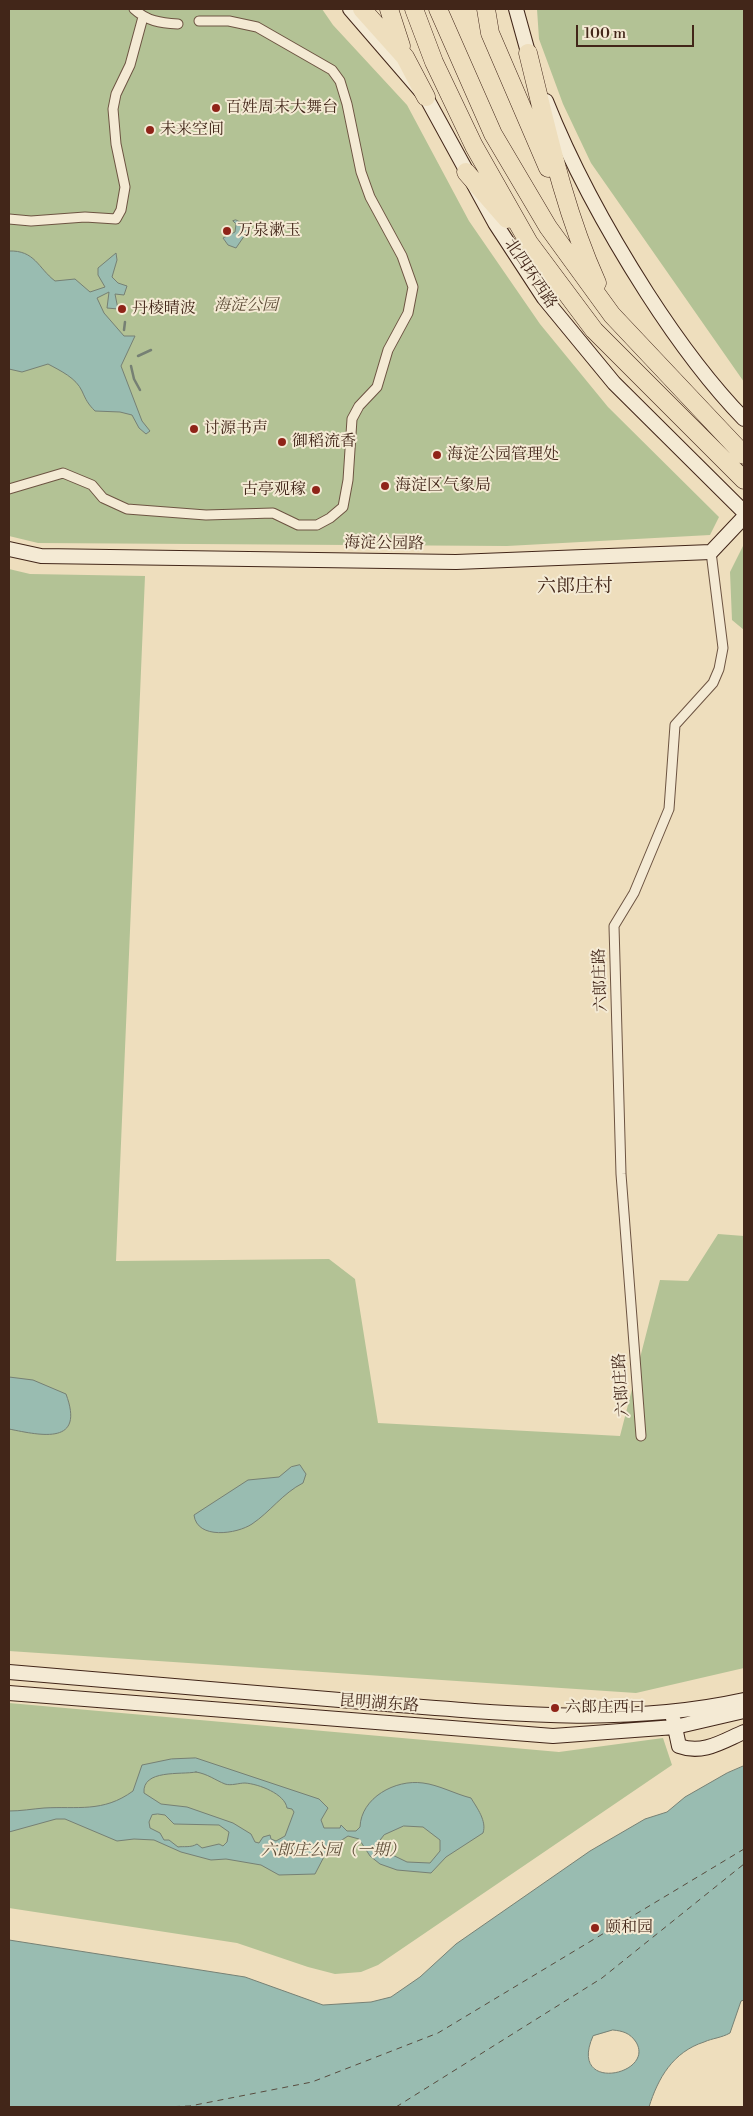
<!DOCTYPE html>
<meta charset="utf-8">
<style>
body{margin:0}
#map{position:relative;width:753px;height:2116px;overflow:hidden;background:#eedebd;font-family:"Libre Bodoni",serif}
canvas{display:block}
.frame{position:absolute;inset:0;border:10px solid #422619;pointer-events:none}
.scale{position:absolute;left:576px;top:25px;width:118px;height:22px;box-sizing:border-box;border:2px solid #422619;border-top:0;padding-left:6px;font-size:15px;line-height:18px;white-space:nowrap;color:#422619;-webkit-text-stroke:4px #f4ead4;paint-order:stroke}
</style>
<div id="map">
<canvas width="753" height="2116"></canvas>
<div class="frame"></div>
<div class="scale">100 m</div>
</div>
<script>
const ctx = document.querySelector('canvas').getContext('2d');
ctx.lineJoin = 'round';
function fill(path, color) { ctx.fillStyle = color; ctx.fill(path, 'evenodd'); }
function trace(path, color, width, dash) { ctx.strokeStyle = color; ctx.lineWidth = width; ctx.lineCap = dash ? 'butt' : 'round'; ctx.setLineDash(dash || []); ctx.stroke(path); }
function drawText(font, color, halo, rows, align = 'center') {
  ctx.font = font + ' "Libre Bodoni","Noto Serif SC",serif'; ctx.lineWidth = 4; ctx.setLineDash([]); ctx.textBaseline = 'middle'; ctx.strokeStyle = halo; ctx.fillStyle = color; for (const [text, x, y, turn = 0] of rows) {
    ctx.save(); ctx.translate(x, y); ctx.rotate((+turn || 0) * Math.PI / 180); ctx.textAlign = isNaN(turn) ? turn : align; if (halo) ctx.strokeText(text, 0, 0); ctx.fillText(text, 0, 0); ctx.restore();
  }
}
fill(new Path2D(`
 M9,9H322L333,25L407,105L469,221L540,324L608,407L719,517L710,535L507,546L38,543L9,536Z
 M537,9H744V382L591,163L563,104L539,39Z
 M744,544V630L732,620L730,572Z
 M9,569L30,574L145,576L116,1261L329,1259L355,1279L378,1423L620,1436L660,1280L688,1281L718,1234L744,1236V1668L636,1693L9,1651Z
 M9,1703L559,1752L663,1738L672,1765L378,1965L361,1972L335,1974L308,1967L237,1943L9,1908Z`), '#b3c295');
const water = new Path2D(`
 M236,220L242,223L241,227L244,226L247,232L236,248L228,245L223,238L235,232L236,224L233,221Z
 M9,251C35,250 38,268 55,281L75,279L90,292L105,287L98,275V268L116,253L117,260L112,277L118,283L127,286L124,295L115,294L118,309L107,308L109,292L97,298L104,313L124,336H135L121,366L142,421L150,431L146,434L139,428L132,415L120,412L95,411C88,404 86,400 82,391C76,378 61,371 48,364L22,372L9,369Z
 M9,1377L33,1380L66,1394C85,1445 43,1436 9,1429Z
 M300,1465L306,1474L303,1483C283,1493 270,1512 252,1524C237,1534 197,1540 194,1515L248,1480L279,1477L291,1467Z
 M196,1758L319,1799L328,1808L321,1820L324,1828H340L341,1825L347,1831H356L360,1827C361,1798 395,1779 423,1783C439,1785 455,1794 471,1798C477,1808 487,1821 483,1833L446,1857L431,1873L397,1870L380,1864L370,1856L359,1839L348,1836L328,1849L315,1874L279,1875L261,1865L226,1859L211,1860L181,1852L154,1840L134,1839L117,1841L65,1819H56L9,1832V1811C21,1811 32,1809 44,1808C77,1806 103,1813 133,1791L142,1765L171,1759ZM196,1772C208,1774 215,1780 225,1784C231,1786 239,1783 245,1783C259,1784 285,1794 287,1808L292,1809L294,1812L285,1836L276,1841L271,1839L270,1835L263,1837L259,1843L255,1842L251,1834L233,1823L187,1807L161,1804L144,1793C142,1769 181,1775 196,1772ZM158,1814L165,1815L174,1824L219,1825L229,1832L227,1842L223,1846L219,1844L202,1848L197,1844C191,1848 183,1846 178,1847L169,1840H164L160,1833L150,1828L149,1822L152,1815ZM404,1826L423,1827L440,1840V1851L430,1863L407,1862L378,1848L377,1844L384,1835Z
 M744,1766V2000L741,2001L730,2033C721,2038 713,2038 704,2042C673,2052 658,2078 649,2107H9V1940L245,1977L323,2005L371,2002L391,1997L420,1977L456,1944L590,1851L645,1819L667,1812L685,1797L727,1773ZM613,2030C623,2031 630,2033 636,2042C656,2075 567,2094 593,2036Z`);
fill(water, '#99bcb1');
trace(water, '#768074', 1);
trace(new Path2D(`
 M124,330L125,322
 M138,356L151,350
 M131,366L134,379L140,390`), '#768074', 2.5);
trace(new Path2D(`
 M163,2107L190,2106L312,2082L438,2033L744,1849
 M396,2107L602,1978L744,1864`), '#584c3f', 1, [6, 5]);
const street = new Path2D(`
 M134,9C147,21 160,23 178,24
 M9,219L31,221L85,217L116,219L121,210L125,187L116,144L113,109L116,94L130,65L143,17
 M9,489L63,473L92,485L103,498L127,509L206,515L273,513L298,525H317L330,518L343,507L348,480L352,419L359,406L377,387L388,350L408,313L413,287L402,256L370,197L361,172L347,104L340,81L332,70L257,27L229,21H199
 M641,1436L621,1174L614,926L634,893L669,809L675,725L713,683L719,669L723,648L711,552`);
const secondary = new Path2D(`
 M350,9L426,97L495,223L544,298L614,383L744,512
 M516,9L531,63
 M546,101C573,169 608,232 647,293C676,338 707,381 744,419
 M9,549L41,556L456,562L711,552L744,517
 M9,1672C131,1682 253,1692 375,1703C499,1713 621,1727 744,1700
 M9,1693L553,1736L675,1727L744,1711
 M673,1718L679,1746C703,1755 723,1741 744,1732`);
const highway = new Path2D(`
 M362,9L405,57L426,97
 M389,9L401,46
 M414,9L434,62L474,146L529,243L594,330L744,480
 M438,9L493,134L548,227L612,315L744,455
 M486,9L490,33L548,168
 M528,53C547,130 564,210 597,283
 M466,172L507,219`);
trace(street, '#6d5442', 11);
trace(secondary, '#422619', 16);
trace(highway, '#422619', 19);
trace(street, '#f4ead4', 9);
trace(secondary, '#f4ead4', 14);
trace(highway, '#eedebd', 18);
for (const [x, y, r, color] of [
 [216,108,5,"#8f2418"],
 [150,130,5,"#8f2418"],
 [227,231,5,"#8f2418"],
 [122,309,5,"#8f2418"],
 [194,429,5,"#8f2418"],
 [282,442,5,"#8f2418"],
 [437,455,5,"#8f2418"],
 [385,486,5,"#8f2418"],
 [316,490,5,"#8f2418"],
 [555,1708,5,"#8f2418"],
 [595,1928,5,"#8f2418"]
]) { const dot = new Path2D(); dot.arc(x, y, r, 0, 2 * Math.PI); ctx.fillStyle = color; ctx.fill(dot); trace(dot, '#f4ead4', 2); }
drawText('16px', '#422619', '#f4ead4', [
 ["百姓周末大舞台",226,108],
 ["未来空间",160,130],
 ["万泉漱玉",237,231],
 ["丹棱晴波",132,309],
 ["讨源书声",204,429],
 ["御稻流香",292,442],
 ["海淀公园管理处",447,455],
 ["海淀区气象局",395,486],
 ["古亭观稼",306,490,"right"],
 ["六郎庄西口",565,1708],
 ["颐和园",605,1928]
], 'left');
drawText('16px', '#422619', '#f4ead4', [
 ["北四环西路",530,274,56],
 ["海淀公园路",384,544,1],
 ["六郎庄路",601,980,-92],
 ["六郎庄路",622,1385,-94],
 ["昆明湖东路",379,1704,4]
]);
drawText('italic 16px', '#5e4d38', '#f4ead4', [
 ["海淀公园",246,306],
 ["六郎庄公园（一期）",333,1851]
]);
drawText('19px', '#422619', '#f4ead4', [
 ["六郎庄村",575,587]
]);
</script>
